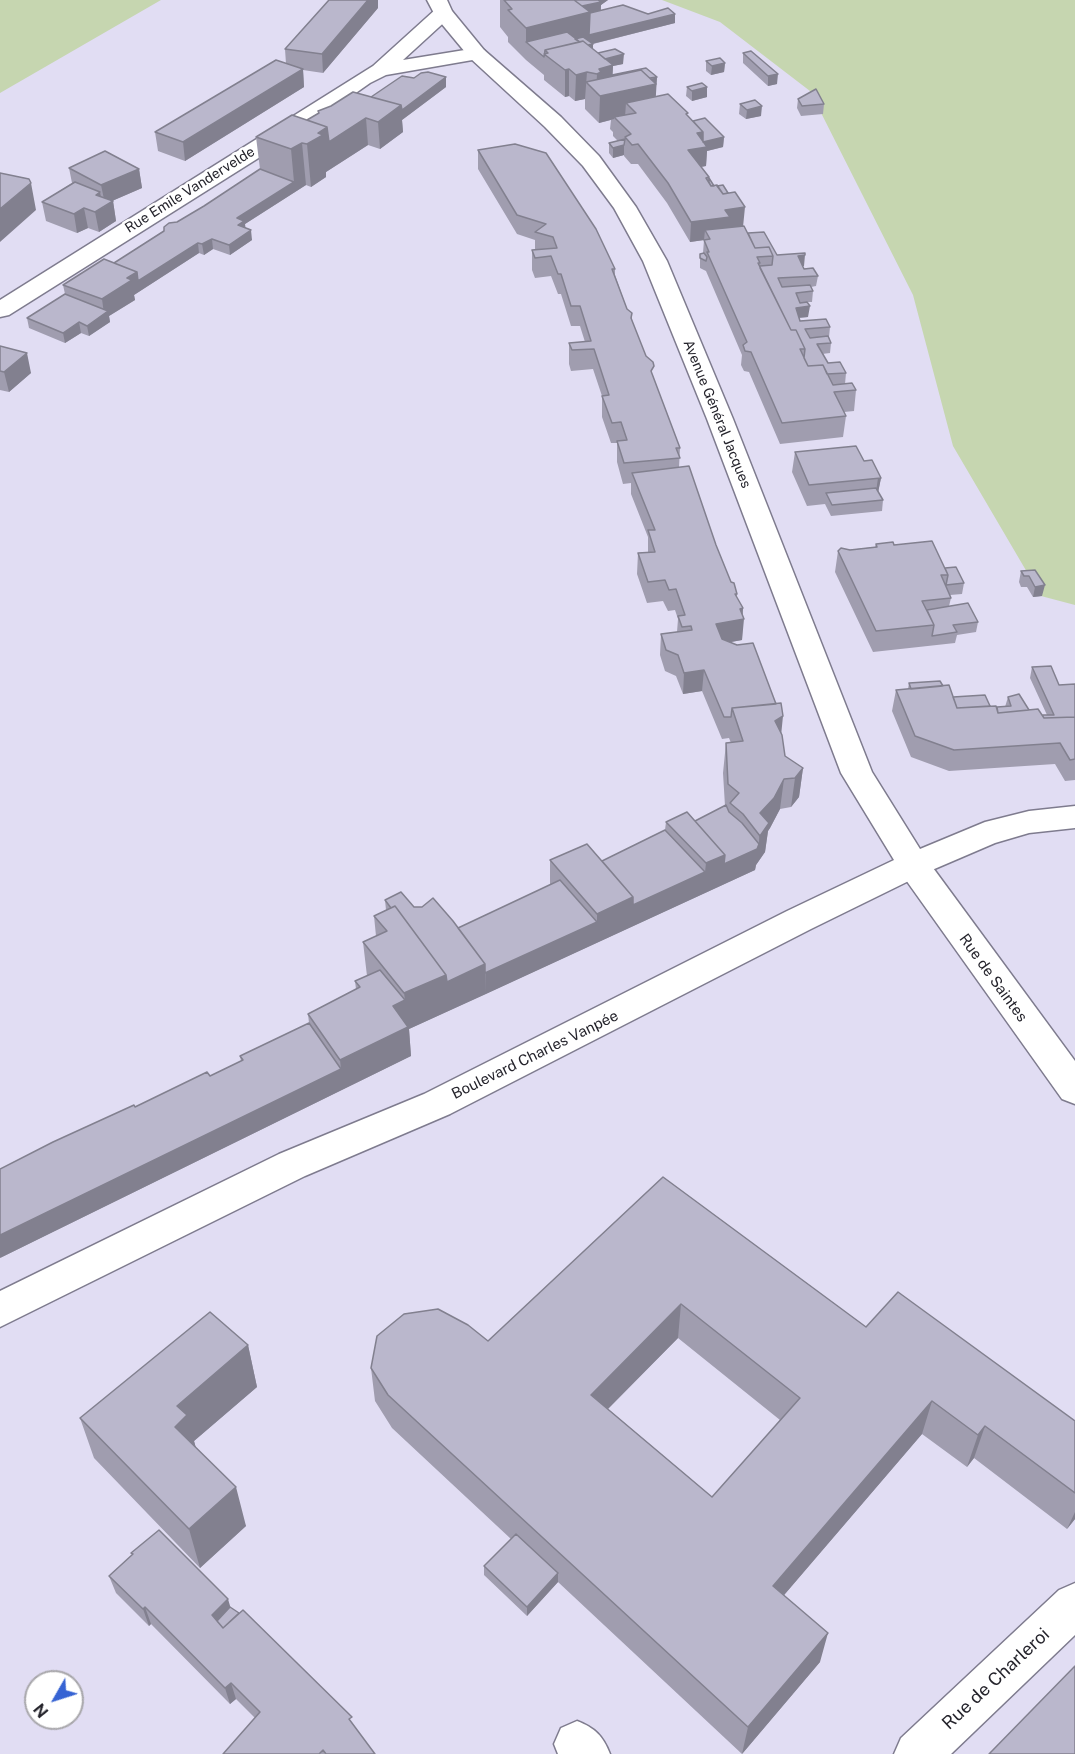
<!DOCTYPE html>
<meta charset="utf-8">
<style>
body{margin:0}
#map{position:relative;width:1075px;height:1754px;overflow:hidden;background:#e1ddf3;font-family:"Public Sans",sans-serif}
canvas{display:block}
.north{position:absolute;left:24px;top:1670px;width:60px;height:60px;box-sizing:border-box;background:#fff;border:2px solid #a8a7ab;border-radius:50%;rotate:231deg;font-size:16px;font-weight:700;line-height:24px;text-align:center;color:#25242c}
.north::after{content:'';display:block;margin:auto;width:21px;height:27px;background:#3663d3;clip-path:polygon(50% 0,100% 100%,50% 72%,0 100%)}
</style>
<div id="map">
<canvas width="1075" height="1754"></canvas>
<div class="north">N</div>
</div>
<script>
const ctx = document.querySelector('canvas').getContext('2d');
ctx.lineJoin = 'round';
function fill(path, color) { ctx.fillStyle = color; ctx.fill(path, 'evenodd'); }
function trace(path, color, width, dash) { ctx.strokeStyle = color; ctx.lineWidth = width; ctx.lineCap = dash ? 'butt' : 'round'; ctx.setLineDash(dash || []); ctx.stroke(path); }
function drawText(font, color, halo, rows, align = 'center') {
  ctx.font = font + ' "Public Sans",sans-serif'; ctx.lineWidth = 5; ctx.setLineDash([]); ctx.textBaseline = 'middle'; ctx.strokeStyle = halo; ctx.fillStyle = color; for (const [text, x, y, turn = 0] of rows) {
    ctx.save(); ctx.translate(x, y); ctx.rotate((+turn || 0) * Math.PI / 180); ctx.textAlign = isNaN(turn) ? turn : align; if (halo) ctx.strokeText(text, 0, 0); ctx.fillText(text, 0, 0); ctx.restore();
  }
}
fill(new Path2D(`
 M0,0H161L0,93Z
 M662,0H1075V605L1041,596L953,446L913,295L810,91L720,22Z`), '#c6d6b0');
const minor = new Path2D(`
 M443,7L450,9L453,13L450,17L403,60L477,48L484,50L487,54L484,58L386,75L370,83L303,130L9,315L0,317V300L373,66L436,9Z
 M913,853L925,857L1075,1061V1104L1062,1099L901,873L897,865L901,857Z
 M1075,1583V1635L951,1754H894L901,1738L1059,1590Z
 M577,1721C595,1728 603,1736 610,1754H558L554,1744L561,1728Z`);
const major = new Path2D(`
 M427,0H447L452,11L484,50L561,117L599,156L636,207L667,261L733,419L872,772L920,849L985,822L1029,811L1075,806V828L1029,833L995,843L925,873L811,929L450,1114L305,1176L0,1327V1291L279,1154L424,1094L787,911L894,860L841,773L707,419L643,261L614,208L583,166L545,127L470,58L436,17Z`);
trace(minor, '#7e7b8e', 3);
trace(major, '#7e7b8e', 3);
fill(minor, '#fff');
fill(major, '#fff');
fill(new Path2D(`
 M500,0H608L601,5V10L675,23L593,44V50L598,53L623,64L613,66L612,75L657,77L655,97L688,116L693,121L724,137L723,147L707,151L706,166L701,167L748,233L777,255L804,266H803L804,269L818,276L816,286L811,287L813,291L812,302H807L808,317L799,318L800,321L830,327L829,337L831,343L830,353L822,354L828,363L846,373L845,384L832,385L856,390L854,411L844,412L846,416L843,437L780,444L749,372L744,371L741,365L742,355L706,271L700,268V254L703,253L704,240L690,242L667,203L638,164H631L624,156V155L613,158L609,153V143L618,141L613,136V132L610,129L611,120L599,123L585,109V99L575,101L569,96L565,97L544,80V75L526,60L508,42V37L500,27Z
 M378,8L323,73L303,70L304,87L185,161L158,151L155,132L286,64L285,49Z
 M743,53L777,84L768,86L743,63Z
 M706,61L725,63L724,72L711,75L706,71Z
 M446,87L402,120L403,132L380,149L368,145L326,172V177L311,187L306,185L245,224V228L252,240L230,255L213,249L204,255L199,253L134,295L135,300L109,316L110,322L89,336L81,333L65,343L29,328L27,318L65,294L63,285L114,263L177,222L204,206L260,169L256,137L307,120L318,113V111L371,97Z
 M687,87L707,97L692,101L686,96Z
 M798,99L824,104L823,114L801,116L797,108Z
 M740,104L761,116L746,119L739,114Z
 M478,150L615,269V275L627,309L632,313V320L680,448L679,467L716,545L731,582L737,594V598L743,608L742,640L731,642L781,734L785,756L803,768L799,797L791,807L780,809L770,828L768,831L765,852L756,865L755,870L409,1029L411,1056L0,1258L135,1107L210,1076L241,1061L240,1056L309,1023L308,1014L356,989L355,981L367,976L363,942L376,936L374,916L386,910L385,900L414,907L458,928L550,885V860L602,861L665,830L666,822L695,821L725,806L723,773L726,743H731L729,738L722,739L702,691L683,694L676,676L665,671L660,655L661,634L677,632L678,619L675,610L668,611L663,601L647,603L637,574L638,553H648V537L631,494V483L623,484L617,462V443H611L602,417V396L593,369L571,371L569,364V343L585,342L580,326H571L561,294H558L551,276L535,278L532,270V250H535V240L517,234L478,169Z
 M69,168L139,169L142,188L112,201H113L116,221L99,232L88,228L77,233L46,221L42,202L72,183Z
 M0,346L31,373L9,392L0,390Z
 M795,452L864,461L881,478L878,492L883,500L882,511L831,516L825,504L807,506L792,472Z
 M876,544L894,545L945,568L964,583L962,594L950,595L951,598L949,606L978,622L976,632L957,635L955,643L873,652L835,572L838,551L875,547Z
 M1035,570L1042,596L1033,597L1027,587H1021L1019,582L1021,571Z
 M1032,667L1059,685L1075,684V780L1065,781L1055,764L949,771L911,757L892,711L896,690L908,689L909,683L943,686L953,697L990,706L997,707H1005L1008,697L1029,710L1042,715H1047L1030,678Z
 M663,1177L866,1327L1075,1421V1519L1067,1529L974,1458L967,1467L922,1434L784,1595L820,1662L742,1754L558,1582L527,1616L484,1575V1566L511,1539L392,1428L375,1401L371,1368L488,1341ZM678,1338L780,1420L712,1497L608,1409Z
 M248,1345L257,1387L194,1441L196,1448L246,1526L200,1568L94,1458L80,1418Z
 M131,1553L230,1607L353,1725L375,1754H223L255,1718L236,1699L230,1704L151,1624L149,1626L116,1593L109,1576L132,1555Z`), '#a09daf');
fill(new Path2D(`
 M368,0H378V8L323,73L322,54Z
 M591,0H608L601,5L600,20L675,14V23L576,48L548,53L545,50L526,42V28Z
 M593,44V53L569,69V96L565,97V70L587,45Z
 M624,54L623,64L613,66L612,92L657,77L655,110L636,113L626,103L625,117H614V119L599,123L600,96L596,93L597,74L588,63Z
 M725,63L724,72L711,75L712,66Z
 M303,69L304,87L185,161L183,142Z
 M587,72L585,99L575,101L576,75Z
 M778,74L777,84L768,86V76Z
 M446,77V87L402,120L403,132L380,149L378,122L401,105Z
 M707,87V97L692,101V91Z
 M762,106L761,116L746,119L747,110Z
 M366,118L368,145L326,172V177L311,187L307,144L318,133L327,127Z
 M703,132L724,137L723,147L707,151L706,166L694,168L688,150L697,133Z
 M302,143L306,185L245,224L246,231L239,235L237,218L294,182L291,149Z
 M624,145V155L613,158V148Z
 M139,169L142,188L105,204L101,185Z
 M31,183L36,210L0,242V209Z
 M100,192L103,208L113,201L116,221L99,232L95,212L96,195Z
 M722,203L745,207L743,227L705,230L704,240L690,242L691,222Z
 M84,208L88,228L77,233L74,214Z
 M251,230L252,240L230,255L229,245Z
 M212,239L213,249L204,255L202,244Z
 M198,243L199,253L134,295L135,300L109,316L110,322L89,336L87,326L104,314L102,299L127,278L137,272Z
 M805,255L804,266H797L798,256Z
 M810,306L808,317L795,318L796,308Z
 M79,322L81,333L65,343L63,333Z
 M27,353L31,373L9,392L4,372Z
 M878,478H881L877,498L875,499Z
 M1045,585L1042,596L1033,597L1035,587Z
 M743,608L742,620L744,619L742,640L714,645L716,624L740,609Z
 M704,670L702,691L683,694L684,673Z
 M783,716L780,746L775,721Z
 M803,768L799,797L791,807L795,778Z
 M784,779L780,809L770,828L768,831L765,852L756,865L755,870L486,994L485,973L597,922V914L633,897L705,872L706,863L725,855L759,844L760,813Z
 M485,964L486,994L409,1029L411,1056L0,1258V1235L341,1069L340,1060L393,1006L405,1000L404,993L446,975Z
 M681,1304L678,1338L590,1427L591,1395Z
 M248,1345L257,1387L194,1441L198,1456L175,1427L177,1406Z
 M932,1401L922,1434L767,1615L773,1586Z
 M985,1426L974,1458L967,1467L978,1435Z
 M236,1487L246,1526L200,1568L189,1529Z
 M1075,1512V1519L1067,1529Z
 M558,1573V1582L527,1616V1607Z
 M228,1599L233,1616L214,1624L212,1615Z
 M145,1607L151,1624L149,1626L143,1609Z
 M828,1633L820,1662L742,1754L748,1727Z
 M231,1683L236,1699L230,1704L225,1688Z`), '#82808f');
const building = new Path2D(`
 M329,0H368L322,54L285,49Z
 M504,0H574L590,12L526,28L508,10L512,9Z
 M574,0H598L601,2L582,6Z
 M623,5L648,14L668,8L675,14L589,35L590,13Z
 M567,32L580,42L545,50L544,57L526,42Z
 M583,37L593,44L588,45L583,41L580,42L575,39Z
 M583,41L613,65L599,69L601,72L597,74L587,72L576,75L569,69L565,70L544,54L548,53L545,50Z
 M615,49L624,54L605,59L598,53Z
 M751,51L778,74L768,76L743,53Z
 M720,58L725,63L712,66L706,61Z
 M276,60L303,69L183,142L155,132Z
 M646,68L657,77L650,78L656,84L641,70L612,76V75Z
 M641,70L656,84L600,96L586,82Z
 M428,72L446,77L402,110L401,105L371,97L402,76L414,78L421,73Z
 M702,83L707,87L692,91L687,87Z
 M816,89L824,104L802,106L798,99Z
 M353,92L401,105L378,122L366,118L329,142L327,127L307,120L319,113L318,111L331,106Z
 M668,94L688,113L686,114L703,132L697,133L707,147L688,150L709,177L706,178L711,186L717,185L723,194L735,192L745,207L725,210L730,217L691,222L668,183L638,144L632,145L625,137L631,134L614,117L636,113L626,103Z
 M755,100L762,106L747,110L740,104Z
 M292,115L327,127L318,133L323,135L307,144L302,143L291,149L256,137Z
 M705,118L724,137L703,142V132L693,121Z
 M625,139L624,145L613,148L609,143Z
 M515,144L546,153L596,229L615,269H612L627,309L632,313L631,318L646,356L653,362L654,366L651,371L680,448H676L680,458L624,463L617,441L627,440L621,422L612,423L602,396L609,395L594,349L572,350L569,343L591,341L580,306H571L561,274H558L551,256L535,258L532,250L557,248L553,237L535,232L546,224L517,215L478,150Z
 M105,151L139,169L101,185L69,168Z
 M260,169L294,182L237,218L244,221L238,225L251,230L229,245L212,239L202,244L198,243L138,281L137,272L114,263L164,231V227L169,223L177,222L204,206Z
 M0,173L29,179L31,183L0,209Z
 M709,178L714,186H711L709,182Z
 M75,182L100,192L96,195L113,201L95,212L84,208L74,214L42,202Z
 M723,185L728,193L723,194L717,186Z
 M744,226L755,248L769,247L773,256L757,257L760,263H758L791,330H796L805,349H800L808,366L823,365L833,385L852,383L856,390L834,392L846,416L782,423L751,352L745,351L743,345L747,342L707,252H709L704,240L710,239L705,230Z
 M764,232L777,255L805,253V255L798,256L804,269L813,268L818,276L778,278L782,287L810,285L813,291L796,293L800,303L807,302L810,306L796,308L800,321L826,319L830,327L805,329L810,338L828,336L831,343L817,344L828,363L840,362L846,373L827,374L823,365L808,366L804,358L805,349L796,330H791L760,268V266L772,265L773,256L769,247L755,248L748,233Z
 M704,253L707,257L706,261L700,258V254Z
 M104,259L137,272L127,278L132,280L102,299L63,285Z
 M65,294L108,311L87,326L79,322L63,333L27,318Z
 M0,346L27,353L4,372L0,371Z
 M856,446L864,461L872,460L881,478L809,485L795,452Z
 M689,466L716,545L731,582L734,583L737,594H735L743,608L740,609L744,619L716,624L722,639L737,645L753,643L776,704L732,708L731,717H724L704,670L684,673L678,655L666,650L661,634L692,630L691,626L682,627L678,616L685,615L676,589L669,590L665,580L648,582L638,553L655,552L648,530H655L632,473Z
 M876,488L883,500L832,505L826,493Z
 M932,541L948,575H941L951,598L922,601L934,625L876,631L838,551L841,548L850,550L877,547L876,544L893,542L894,545Z
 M956,567L964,583L946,585L948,575L945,568Z
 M1035,570L1045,585L1035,587L1029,576H1024L1021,571Z
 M968,603L978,622L953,625L957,632L932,636L934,625L927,610Z
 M1051,666L1059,685L1075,684V717L1044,718L1042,715H1054L1032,667Z
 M940,681L943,686L911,689L909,683Z
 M949,685L957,708L996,706L998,713L1038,709L1044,718L1075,717V759L1070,760L1060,743L954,750L915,736L896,690Z
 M1019,694L1029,710L998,713L997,707L1011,706L1008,697Z
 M985,695L990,706L957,708L953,697Z
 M781,703L783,716L775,721L782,735L785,756L803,768L795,778L784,779L774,798L760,813L769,823L760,836L743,814L730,803L739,793L728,784L726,743L743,741L732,708Z
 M726,805L729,812L742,823L759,844L757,849L724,864L725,855L695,821Z
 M687,812L725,855L706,863L666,822Z
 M665,830L705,872L633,905V897L602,861Z
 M587,844L633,897L597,914L550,860Z
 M560,880L597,922L485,973V964L458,928Z
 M401,892L414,907H422L433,898L453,921L485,964L447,982L446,975L395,906L391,908L385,900Z
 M395,906L446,975L404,993L363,942L387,931L374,916Z
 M380,970L405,1000L393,1006L408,1027L340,1060L308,1014L360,987L355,981Z
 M309,1023L341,1069L0,1235V1169L53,1142L134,1105L135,1107L207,1072L210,1076L243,1060L240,1056Z
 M663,1177L866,1327L898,1292L1075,1421V1493L985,1426L978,1435L932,1401L773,1586L828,1633L748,1727L388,1395L371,1368L377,1336L404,1314L438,1309L468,1325L488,1341ZM681,1304L800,1398L712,1497L591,1395Z
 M210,1312L248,1345L177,1406L187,1415L175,1427L236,1487L189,1529L80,1418Z
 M159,1530L228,1599L212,1615L223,1628L243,1610L352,1717L349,1719L375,1754H326L323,1750L319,1754H223L260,1712L231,1683L225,1688L145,1607L143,1609L109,1576L133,1554L131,1553Z
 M516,1534L558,1573L527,1607L484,1566Z
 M230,1607L239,1613L223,1628L217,1621Z
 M1075,1666V1754H989Z`);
fill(building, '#bab7cc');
trace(building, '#82808f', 1.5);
drawText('14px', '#25242c', '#fff', [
 ["Rue Emile Vandervelde",190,190,-32],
 ["Avenue Général Jacques",717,414,68]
]);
drawText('15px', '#25242c', '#fff', [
 ["Rue de Saintes",993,978,54],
 ["Boulevard Charles Vanpée",535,1055,-26]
]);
drawText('18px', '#25242c', '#fff', [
 ["Rue de Charleroi",996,1679,-43]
]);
</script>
